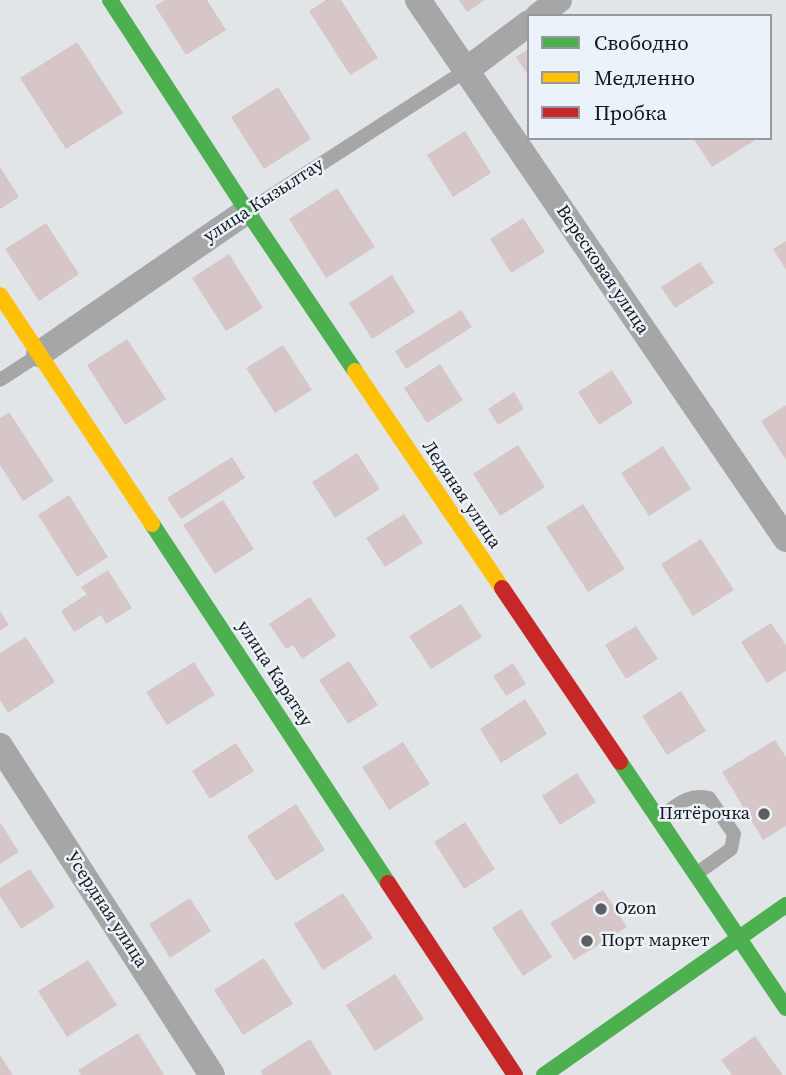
<!DOCTYPE html>
<meta charset="utf-8">
<style>
body{margin:0}
#map{position:relative;width:786px;height:1075px;overflow:hidden;background:#e2e5e8;font-family:"Source Serif 4",serif}
canvas{display:block}
.legend{position:absolute;left:527px;top:14px;width:245px;height:126px;box-sizing:border-box;background:#ebf2f9;border:2px solid #959a9f;margin:0;padding:9px 12px;list-style:none;font-size:21px;color:#141619}
.legend li{display:flex;align-items:center;gap:14px;height:35px}
.legend b{width:35px;border:2px solid #959a9f}
</style>
<div id="map">
<canvas width="786" height="1075"></canvas>
<ul class="legend">
<li><b style="height:9px;background:#4caf50"></b>Свободно</li>
<li><b style="height:9px;background:#ffc107"></b>Медленно</li>
<li><b style="height:9px;background:#c62828"></b>Пробка</li>
</ul>
</div>
<script>
const ctx = document.querySelector('canvas').getContext('2d');
ctx.lineJoin = 'round';
function fill(path, color) { ctx.fillStyle = color; ctx.fill(path, 'evenodd'); }
function trace(path, color, width, dash) { ctx.strokeStyle = color; ctx.lineWidth = width; ctx.lineCap = dash ? 'butt' : 'round'; ctx.setLineDash(dash || []); ctx.stroke(path); }
function drawText(font, color, halo, rows, align = 'center') {
  ctx.font = font + ' "Source Serif 4",serif'; ctx.lineWidth = 5; ctx.setLineDash([]); ctx.textBaseline = 'middle'; ctx.strokeStyle = halo; ctx.fillStyle = color; for (const [text, x, y, turn = 0] of rows) {
    ctx.save(); ctx.translate(x, y); ctx.rotate((+turn || 0) * Math.PI / 180); ctx.textAlign = isNaN(turn) ? turn : align; if (halo) ctx.strokeText(text, 0, 0); ctx.fillText(text, 0, 0); ctx.restore();
  }
}
fill(new Path2D(`
 M165,0H207L226,30L186,55L155,6Z
 M326,0H341L378,58L350,75L309,11Z
 M459,0H485L467,12Z
 M77,42L123,113L66,149L20,78Z
 M529,49V76L516,57Z
 M278,87L311,139L264,169L231,117Z
 M465,131L491,173L453,197L427,155Z
 M693,138H752L754,141L712,167Z
 M0,167L19,197L0,209Z
 M337,188L375,247L326,278L289,219Z
 M523,218L545,252L511,273L490,239Z
 M46,223L79,274L39,301L5,249Z
 M786,241V270L773,249Z
 M229,254L263,308L226,331L192,278Z
 M700,262L714,283L675,308L661,287Z
 M392,275L415,312L372,339L349,303Z
 M461,310L472,327L406,369L395,351Z
 M127,339L166,399L125,425L87,365Z
 M283,345L312,390L275,413L246,368Z
 M440,364L463,400L427,423L404,388Z
 M612,370L633,403L599,425L578,392Z
 M514,392L524,409L498,425L488,409Z
 M786,405V460L761,421Z
 M9,412L54,481L23,501L0,465V418Z
 M518,445L545,487L500,516L473,474Z
 M663,446L691,489L649,516L621,473Z
 M357,453L380,489L335,518L312,482Z
 M232,457L245,478L181,519L167,498Z
 M69,495L108,557L77,577L38,515Z
 M223,500L254,549L215,574L183,525Z
 M583,504L625,569L588,592L546,527Z
 M404,514L423,543L385,567L366,538Z
 M701,539L734,590L693,616L661,564Z
 M108,570L132,608L106,624L101,615L74,632L61,611L87,594L81,587Z
 M310,597L336,636L302,659L293,645L286,649L269,624Z
 M461,604L482,637L431,669L409,636Z
 M0,611L9,625L0,631Z
 M771,623L786,645V671L767,683L741,642Z
 M636,626L658,659L626,679L605,645Z
 M26,637L55,682L8,713L0,700V653Z
 M349,661L378,705L348,724L319,680Z
 M194,662L215,695L167,725L146,692Z
 M513,663L526,684L506,696L493,676Z
 M681,691L706,731L667,755L642,716Z
 M525,699L547,734L501,763L480,729Z
 M775,740L786,757V826L763,840L722,772Z
 M403,742L430,784L389,810L362,767Z
 M236,743L254,771L210,799L192,771Z
 M577,773L596,802L560,825L542,796Z
 M296,804L325,850L276,881L247,836Z
 M0,822L19,852L0,864Z
 M465,822L495,869L464,889L434,842Z
 M30,869L55,907L21,929L0,896V888Z
 M603,890L627,927L574,960L550,923Z
 M343,893L373,938L323,970L294,924Z
 M190,898L211,931L170,958L149,924Z
 M521,909L552,957L523,976L492,928Z
 M264,958L293,1004L243,1035L214,990Z
 M88,960L117,1005L67,1037L38,991Z
 M395,974L424,1019L375,1051L346,1005Z
 M138,1033L164,1075H81L78,1070Z
 M755,1036L783,1075H732L721,1060Z
 M310,1039L332,1075H263L260,1071Z
 M0,1055L13,1075H0Z`), '#d6c6c7');
trace(new Path2D(`
 M248,211L465,71
 M0,380L37,356
 M660,817C676,806 688,793 709,798L734,834L731,849L696,874`), '#a6a6a7', 14);
trace(new Path2D(`
 M418,0L786,539
 M538,16L559,0
 M465,71L529,23
 M39,354L247,211
 M0,746L212,1075`), '#a6a6a7', 26);
trace(new Path2D(`
 M110,0L247,211L355,371
 M152,524L388,883
 M620,762L786,1008
 M544,1075L786,905`), '#4caf50', 16);
trace(new Path2D(`
 M0,295L152,524
 M355,371L502,588`), '#ffc107', 16);
trace(new Path2D(`
 M502,588L620,762
 M388,883L515,1075`), '#c62828', 16);
for (const [x, y, r, color] of [
 [764,814,7,"#5c5e61"],
 [601,909,7,"#5c5e61"],
 [587,941,7,"#5c5e61"]
]) { const dot = new Path2D(); dot.arc(x, y, r, 0, 2 * Math.PI); ctx.fillStyle = color; ctx.fill(dot); trace(dot, '#ebf2f9', 2.5); }
drawText('18px', '#141619', '#ebf2f9', [
 ["улица Кызылтау",264,201,-33],
 ["Вересковая улица",602,270,56],
 ["Ледяная улица",461,495,56],
 ["улица Каратау",274,674,57],
 ["Усердная улица",106,910,57]
]);
drawText('18px', '#141619', '#ebf2f9', [
 ["Пятёрочка",750,814,"right"],
 ["Ozon",615,909],
 ["Порт маркет",601,941]
], 'left');
</script>
